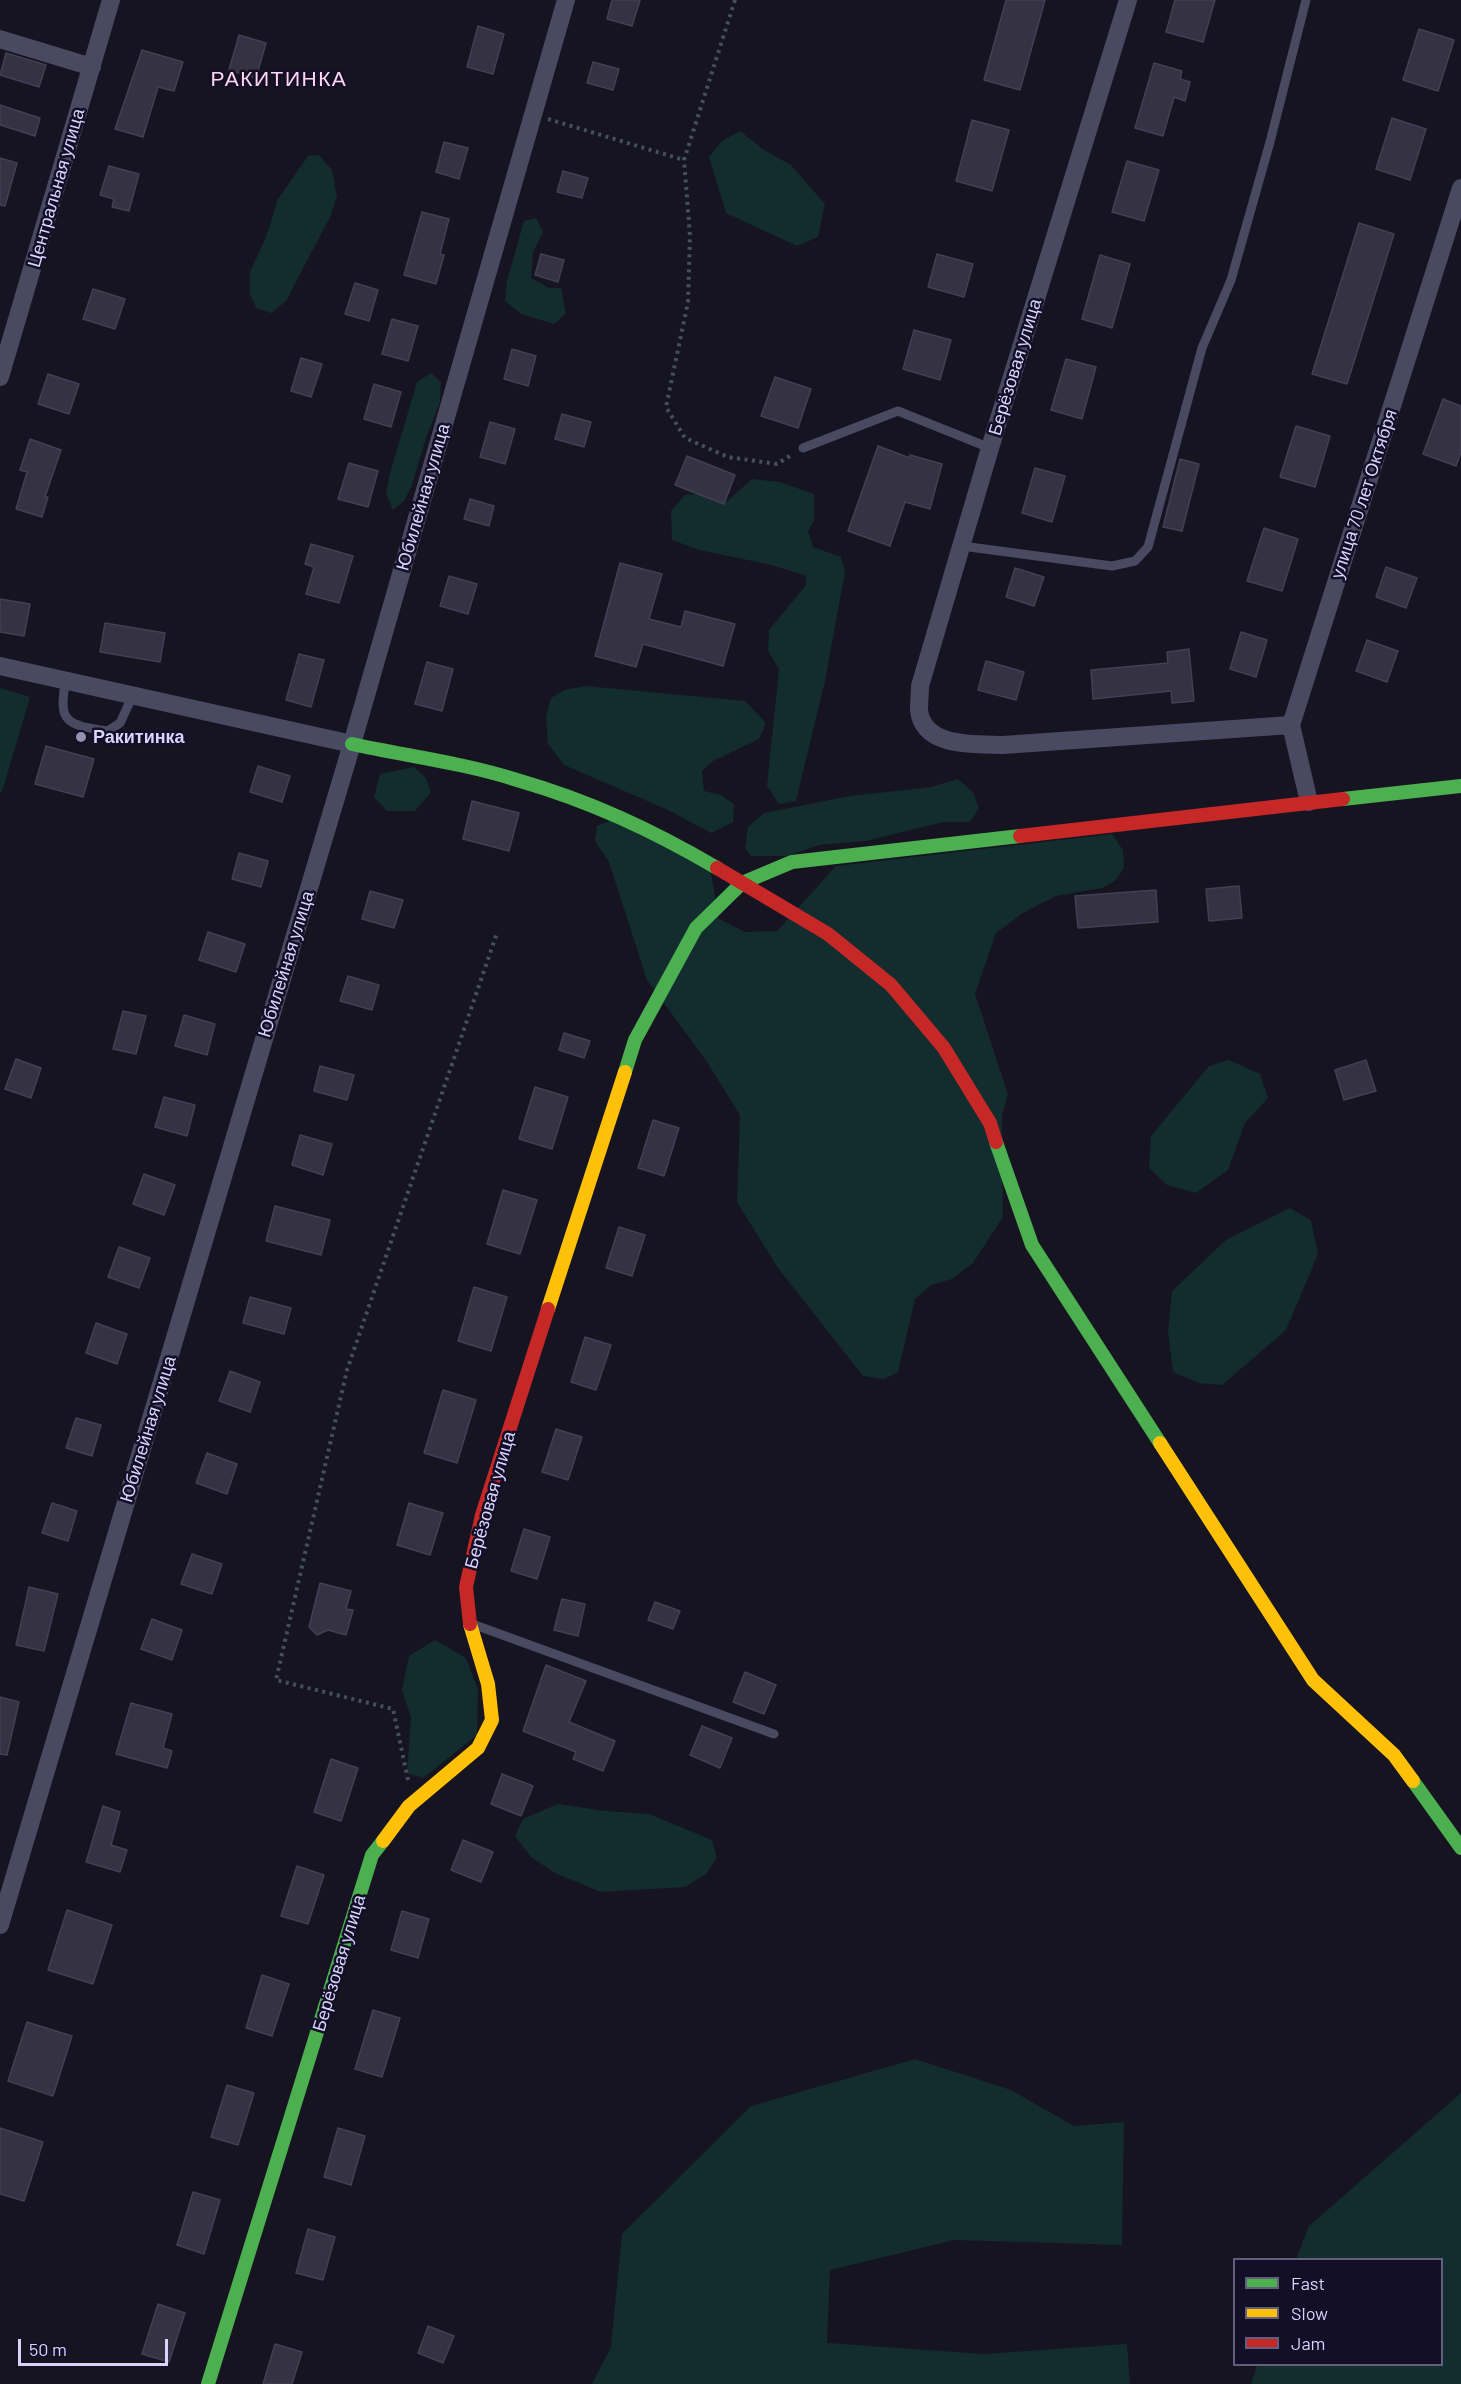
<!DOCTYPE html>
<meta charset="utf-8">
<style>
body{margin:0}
#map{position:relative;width:1461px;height:2384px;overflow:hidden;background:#161421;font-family:Barlow,sans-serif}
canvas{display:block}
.legend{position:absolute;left:1233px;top:2258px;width:210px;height:108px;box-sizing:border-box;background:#130f26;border:2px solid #625e7d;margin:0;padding:8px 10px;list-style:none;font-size:18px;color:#d9d4ff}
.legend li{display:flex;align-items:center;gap:12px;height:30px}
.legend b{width:30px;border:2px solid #625e7d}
.scale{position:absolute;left:18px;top:2339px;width:150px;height:27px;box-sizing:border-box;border:3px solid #d9d4ff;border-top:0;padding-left:8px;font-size:18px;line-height:21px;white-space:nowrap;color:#d9d4ff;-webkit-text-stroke:4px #130f26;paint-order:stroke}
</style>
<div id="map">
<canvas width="1461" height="2384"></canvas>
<ul class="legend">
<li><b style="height:8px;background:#4caf50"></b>Fast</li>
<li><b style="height:8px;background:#ffc107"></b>Slow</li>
<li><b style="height:8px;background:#c62828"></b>Jam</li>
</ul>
<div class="scale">50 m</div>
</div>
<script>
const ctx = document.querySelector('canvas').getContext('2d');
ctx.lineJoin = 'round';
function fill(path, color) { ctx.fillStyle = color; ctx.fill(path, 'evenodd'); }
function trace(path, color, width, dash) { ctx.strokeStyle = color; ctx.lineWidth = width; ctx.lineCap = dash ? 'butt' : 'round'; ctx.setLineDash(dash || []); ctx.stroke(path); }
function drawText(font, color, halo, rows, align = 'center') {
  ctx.font = font + ' Barlow,sans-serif'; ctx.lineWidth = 5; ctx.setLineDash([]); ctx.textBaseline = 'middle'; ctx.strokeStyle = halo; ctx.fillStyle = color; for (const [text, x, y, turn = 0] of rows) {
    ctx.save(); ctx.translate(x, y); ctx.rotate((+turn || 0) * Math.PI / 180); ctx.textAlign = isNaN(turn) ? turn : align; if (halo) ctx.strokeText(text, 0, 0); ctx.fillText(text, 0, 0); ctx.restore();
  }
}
fill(new Path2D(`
 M740,131L764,150L791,165L825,204L818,237L797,246L726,213L709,157L722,141Z
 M319,155L332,170L337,197L330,217L286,301L271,313L256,308L250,294V272L266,237L278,199L308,156Z
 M536,218L543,232L533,252L531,278L549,288H561L566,314L554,324L521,314L505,301L507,281L524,221Z
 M431,373L441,382L440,402L426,438L412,485L404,501L393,510L386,494L390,473L417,382Z
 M752,479L780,482L814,494V520L808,531L813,547L841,557L845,572L825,681L796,801L779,804L767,786L779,669L768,651L769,630L806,585V576L772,565L699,550L672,540L671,511L685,495L698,494L724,504Z
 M586,686L745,701L766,723L759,739L713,761L702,771L704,791L721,795L734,804L733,822L711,833L668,810L564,765L548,744L546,717L551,698L564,690Z
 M0,688L30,697L2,792H0Z
 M414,767L426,778L431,792L415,811H387L374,797L380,774Z
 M958,779L973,792L979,808L970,822H943L866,841L819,845L788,856H751L745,848L748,827L764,813L850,796L931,787Z
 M612,820L710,868L719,919L745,932L777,931L836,866L1112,834L1123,850L1124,868L1115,881L1102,888L1056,896L1023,913L996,933L975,994L1008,1094L1002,1116L1003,1217L973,1263L952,1279L931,1285L915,1299L898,1372L884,1379L863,1376L778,1268L737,1202L740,1115L707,1062L647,980L609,862L595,841L597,826Z
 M1229,1060L1260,1074L1268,1098L1245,1123L1228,1170L1196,1193L1167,1185L1149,1168L1151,1136L1209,1066Z
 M1290,1208L1311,1220L1318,1254L1286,1330L1222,1385L1199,1383L1173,1372L1168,1331L1172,1291L1226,1240Z
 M435,1640L466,1658L478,1690L477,1735L423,1778L407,1773L411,1717L402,1690L409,1656Z
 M558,1804L605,1811L649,1814L712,1840L717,1858L706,1874L685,1887L601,1892L555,1873L531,1857L515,1836L523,1819Z
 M915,2059L1011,2090L1074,2126L1124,2122L1122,2245L954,2240L830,2270L827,2343L984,2354L1127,2344L1130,2384H592L611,2347L622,2234L751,2106Z
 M1461,2093V2384H1251L1257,2365L1442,2364V2260L1296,2259L1309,2226Z`), '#132c2d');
const building = new Path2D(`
 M612,0H640L632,26L607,19Z
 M1006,0H1045L1020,90L984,80Z
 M1175,0H1215L1203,42L1166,32Z
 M478,26L504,34L493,74L467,67Z
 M1419,29L1454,40L1438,91L1403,80Z
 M239,35L266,43L256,78L229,70Z
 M142,50L183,62L174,91L158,87L143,137L115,129Z
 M6,53L46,65L39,87L0,75Z
 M593,62L619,69L613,90L587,83Z
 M1154,63L1182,71L1180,79L1190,82L1185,101L1174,97L1163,136L1135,128Z
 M0,105L40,118L35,136L0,125Z
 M1392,118L1426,129L1410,180L1376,169Z
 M972,120L1009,130L992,191L956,181Z
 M444,142L468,148L459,179L436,172Z
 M0,158L17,163L5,206L0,205Z
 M1127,161L1159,170L1144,221L1112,212Z
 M109,166L139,174L129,211L112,207L114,199L100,195Z
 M563,171L588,178L582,198L557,192Z
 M422,212L449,219L440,254L444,255L436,284L404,275Z
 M1359,223L1394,234L1347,384L1312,374Z
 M541,254L564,260L558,282L535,275Z
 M937,254L973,264L964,297L928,287Z
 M1100,255L1130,264L1112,328L1082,319Z
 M355,283L378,290L369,321L345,314Z
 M93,289L125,299L115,329L83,319Z
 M392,319L418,326L408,361L382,354Z
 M914,330L951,340L940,380L903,369Z
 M512,349L536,356L528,386L504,379Z
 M301,358L322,364L311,397L291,391Z
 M1066,359L1096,367L1082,419L1051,410Z
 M48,374L79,384L69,414L38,404Z
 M775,377L811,389L798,428L761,416Z
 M374,384L401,392L391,427L364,419Z
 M1443,399L1461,406V452L1456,466L1423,454Z
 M562,414L591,422L584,447L555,439Z
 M490,422L515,429L505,464L480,457Z
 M1296,426L1330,436L1315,487L1280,477Z
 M30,439L61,450L45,497H48L42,517L16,509L27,472L20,470Z
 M878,446L910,458V455L942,464L930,509L905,502L890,546L848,531Z
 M687,456L735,475L724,504L675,485Z
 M1180,459L1199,464L1182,531L1163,527Z
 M349,463L378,471L368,507L338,499Z
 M1035,468L1065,476L1052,522L1022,513Z
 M470,499L494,506L489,526L464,519Z
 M1264,528L1298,539L1282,591L1247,581Z
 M311,544L353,556L339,603L306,594L314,567L305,564Z
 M620,563L662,574L649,619L681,627L685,611L735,624L723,666L643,644L636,667L595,656Z
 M1386,567L1417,578L1406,608L1376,597Z
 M1015,568L1044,577L1034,606L1006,597Z
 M449,576L477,584L468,614L440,606Z
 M0,599L30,604L24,636L0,632Z
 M105,623L165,633L160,662L100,652Z
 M1241,632L1267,640L1256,677L1230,669Z
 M1367,640L1398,651L1387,682L1356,671Z
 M1189,649L1194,701L1172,703L1171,691L1093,699L1091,670L1168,663L1167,652Z
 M299,654L324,660L311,707L286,700Z
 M986,661L1024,672L1016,700L978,690Z
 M427,662L453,669L442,711L415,704Z
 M46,746L94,759L83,797L35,784Z
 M258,766L290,776L282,802L250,792Z
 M472,801L519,813L509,851L463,839Z
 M239,853L268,861L261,887L232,879Z
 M1239,886L1242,918L1209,921L1206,889Z
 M1156,890L1158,922L1078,928L1075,896Z
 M370,891L403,900L394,928L362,919Z
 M208,932L245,944L236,972L199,960Z
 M348,976L379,985L372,1010L340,1001Z
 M123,1011L146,1016L136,1054L113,1049Z
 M184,1015L215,1024L207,1055L175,1046Z
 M564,1033L590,1041L584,1058L559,1050Z
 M16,1059L41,1068L31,1098L5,1089Z
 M1366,1060L1376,1091L1344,1100L1335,1070Z
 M320,1066L354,1075L347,1100L314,1091Z
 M535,1087L568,1097L552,1149L519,1139Z
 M164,1097L195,1105L187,1136L155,1127Z
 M653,1120L679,1128L664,1176L638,1168Z
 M300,1135L332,1144L323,1175L292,1165Z
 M144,1174L175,1185L164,1215L133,1204Z
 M503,1190L537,1200L520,1254L487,1244Z
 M275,1206L330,1220L321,1255L266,1241Z
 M619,1227L645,1235L632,1276L606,1268Z
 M119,1247L150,1258L139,1288L108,1277Z
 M474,1287L507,1297L491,1351L458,1341Z
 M250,1297L291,1308L284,1334L243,1323Z
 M96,1323L127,1334L117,1364L86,1353Z
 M585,1337L611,1345L596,1390L571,1382Z
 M230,1371L260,1382L250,1412L219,1401Z
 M443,1390L476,1400L457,1463L424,1453Z
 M76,1418L101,1425L92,1456L66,1448Z
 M556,1429L582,1437L568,1480L542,1472Z
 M207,1453L237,1464L227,1494L196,1483Z
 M52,1503L77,1511L68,1541L42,1533Z
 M409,1503L443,1513L430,1555L397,1545Z
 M524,1529L550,1537L537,1579L511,1571Z
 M192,1554L222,1564L212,1594L181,1584Z
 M320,1583L351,1591L346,1609L353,1610L346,1635L328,1630L317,1635L309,1627Z
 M29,1587L58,1594L44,1651L16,1645Z
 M562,1599L585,1604L578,1636L554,1630Z
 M655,1602L680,1611L673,1629L648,1620Z
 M152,1619L182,1630L172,1660L141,1649Z
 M546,1665L586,1681L569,1722L615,1741L603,1771L573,1759L576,1752L523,1731Z
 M745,1672L776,1685L764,1714L733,1702Z
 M0,1697L19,1702L7,1755L0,1754Z
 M131,1703L172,1714L163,1748L172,1751L167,1768L116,1754Z
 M702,1726L732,1738L720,1768L690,1755Z
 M331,1759L358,1768L341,1821L314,1812Z
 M502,1774L533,1786L521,1816L491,1804Z
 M103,1806L120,1812L111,1845L127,1850L120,1872L86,1862Z
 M463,1840L493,1852L481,1882L451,1870Z
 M297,1866L324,1875L308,1924L281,1916Z
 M67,1910L112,1925L93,1984L48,1970Z
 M402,1911L429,1919L418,1958L391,1950Z
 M262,1975L289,1984L272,2036L246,2028Z
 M373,2010L400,2018L382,2077L355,2069Z
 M27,2022L72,2036L53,2096L8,2081Z
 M227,2085L254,2093L238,2145L211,2137Z
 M0,2128L43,2142L24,2201L0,2194Z
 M338,2128L365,2136L351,2185L324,2177Z
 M193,2192L220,2200L204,2254L177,2245Z
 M308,2229L335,2237L323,2280L296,2273Z
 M158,2304L185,2313L169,2362L142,2354Z
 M428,2326L454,2336L443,2363L418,2353Z
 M275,2344L302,2352L292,2384H263Z`);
fill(building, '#343243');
trace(building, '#433f54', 1.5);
trace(new Path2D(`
 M735,0L684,160L690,236L688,302L666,407L685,438L728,457L777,464L793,454
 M548,119L684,160
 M408,1780L393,1709L276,1680L347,1370L497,933`), '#44505f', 4, [3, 4.5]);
trace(new Path2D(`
 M803,448L898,411L990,448
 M962,546L1112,566L1135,561L1148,547L1202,348L1231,280L1270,142L1306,0
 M66,680C57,724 68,725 108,731L120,723L133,695
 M475,1625L774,1734`), '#4a4962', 9);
trace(new Path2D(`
 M1128,0L990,448L920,686C920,694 919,702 919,710C923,748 975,744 1003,745L1291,725
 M0,39L92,67
 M0,377L111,0
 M0,666L352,744
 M1309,802L1291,725L1461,188
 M0,1925L352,744L566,0`), '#4a4962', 18);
trace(new Path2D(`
 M352,744C407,756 464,763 517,780C590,801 652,830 717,868
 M1343,799L1461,786
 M625,1072L635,1040L696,928L742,883L792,862L1020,836
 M996,1142L1032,1245L1160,1443
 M1413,1781L1461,1848
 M208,2384L372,1855L383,1841`), '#4caf50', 14);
trace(new Path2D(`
 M548,1309L625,1072
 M1160,1443L1313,1680L1394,1755L1413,1781
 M383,1841L409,1806L478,1748L492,1720L488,1684L470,1624`), '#ffc107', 14);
trace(new Path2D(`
 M1020,836L1343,799
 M717,868L828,934L891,985L944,1048L990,1123L996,1142
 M470,1624L466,1587L482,1515L548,1309`), '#c62828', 14);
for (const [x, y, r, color] of [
 [81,737,6,"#9591b1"]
]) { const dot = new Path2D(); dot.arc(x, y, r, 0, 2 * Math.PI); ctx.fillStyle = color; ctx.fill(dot); trace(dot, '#130f26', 2); }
drawText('18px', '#d9d4ff', '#130f26', [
 ["Центральная улица",56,188,-74],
 ["Берёзовая улица",1015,367,-73],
 ["улица 70 лет Октября",1364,494,-72],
 ["Юбилейная улица",423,497,-74],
 ["Юбилейная улица",286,964,-73],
 ["Юбилейная улица",148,1429,-73],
 ["Берёзовая улица",490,1500,-74],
 ["Берёзовая улица",339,1963,-73]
]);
drawText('bold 18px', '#d9d4ff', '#130f26', [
 ["Ракитинка",93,737]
], 'left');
ctx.letterSpacing = '1.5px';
drawText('21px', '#ffd6f0', '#130f26', [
 ["РАКИТИНКА",279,79]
]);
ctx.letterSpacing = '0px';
</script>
